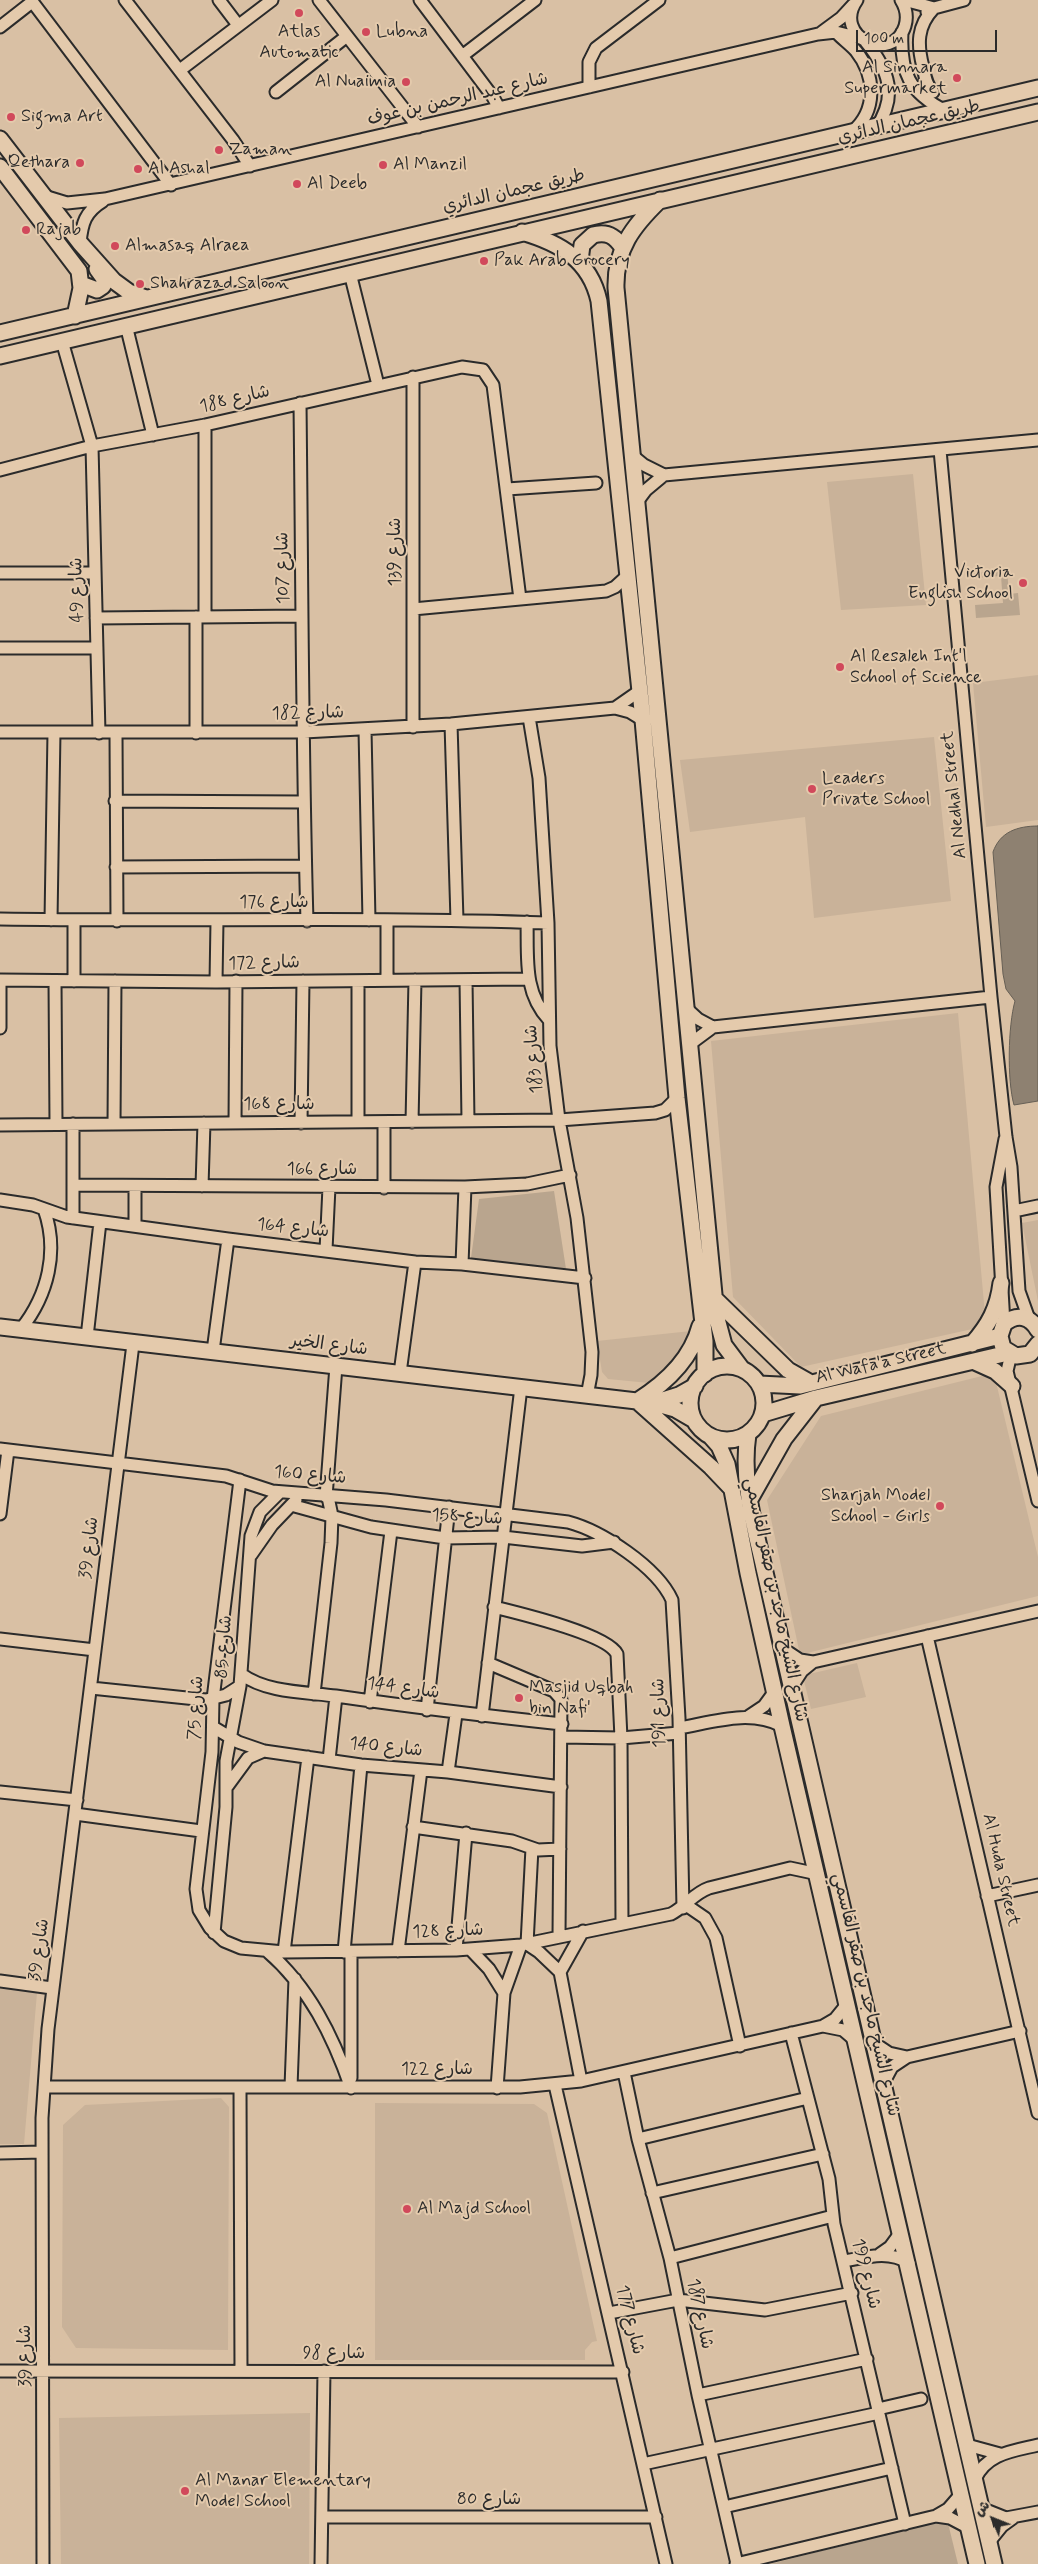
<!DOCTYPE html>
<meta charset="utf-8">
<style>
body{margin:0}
#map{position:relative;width:1038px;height:2564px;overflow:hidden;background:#d9c0a4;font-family:Mynerve,"Playpen Sans Arabic",sans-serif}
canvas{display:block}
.north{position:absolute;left:968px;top:2494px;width:50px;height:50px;-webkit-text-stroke:4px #e4caac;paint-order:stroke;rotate:314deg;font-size:14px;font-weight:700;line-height:20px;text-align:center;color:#2b2b2b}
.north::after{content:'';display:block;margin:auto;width:18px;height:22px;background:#2b2b2b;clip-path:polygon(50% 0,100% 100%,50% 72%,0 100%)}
.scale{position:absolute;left:856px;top:30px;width:141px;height:22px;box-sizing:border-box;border:2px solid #2b2b2b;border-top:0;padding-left:6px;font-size:15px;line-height:18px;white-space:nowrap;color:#2b2b2b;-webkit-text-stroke:4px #e4caac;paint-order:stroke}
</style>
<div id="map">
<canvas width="1038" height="2564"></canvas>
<div class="north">ش</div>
<div class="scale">100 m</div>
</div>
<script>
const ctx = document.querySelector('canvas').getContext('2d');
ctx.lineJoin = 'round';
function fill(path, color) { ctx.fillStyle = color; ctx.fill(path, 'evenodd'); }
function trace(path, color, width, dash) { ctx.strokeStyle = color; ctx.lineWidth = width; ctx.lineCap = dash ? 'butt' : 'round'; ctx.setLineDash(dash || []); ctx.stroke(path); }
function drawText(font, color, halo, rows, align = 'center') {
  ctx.font = font + ' Mynerve,"Playpen Sans Arabic",sans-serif'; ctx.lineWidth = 4; ctx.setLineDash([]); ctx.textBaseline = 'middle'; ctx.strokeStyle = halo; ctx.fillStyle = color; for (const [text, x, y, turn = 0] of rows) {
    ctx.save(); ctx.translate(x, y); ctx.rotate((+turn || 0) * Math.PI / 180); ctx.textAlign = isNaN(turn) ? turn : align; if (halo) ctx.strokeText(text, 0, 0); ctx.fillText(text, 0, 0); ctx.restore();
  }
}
fill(new Path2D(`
 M913,474L926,605L841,610L827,482Z
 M1038,675V820L986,827L973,683Z
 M934,737L951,901L814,918L805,817L690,832L680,760Z
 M958,1013L986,1326L801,1367L733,1297L711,1041Z
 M1038,1220V1301L1022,1223Z
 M691,1331L689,1348L649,1383L608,1379L602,1372L597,1341Z
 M986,1375L995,1378L1038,1557V1596L803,1654L799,1650L767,1500L821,1416Z
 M857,1663L866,1697L811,1709L804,1681L809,1674Z
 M0,1988L37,1993L24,2144H0Z
 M221,2098L229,2107L228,2350L76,2348L62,2327L63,2125L85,2105Z
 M375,2103L534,2104L547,2113L597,2341L592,2342L585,2350V2360H375Z
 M310,2413L309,2564H61L59,2418Z`), '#c9b299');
fill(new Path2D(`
 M1007,570L1009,594L1018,593L1020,615L976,618L975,605L1003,603L1001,576L974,578L973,573Z
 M554,1191L566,1269L471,1258L479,1199Z
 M947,2519L958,2564H767L778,2562Z`), '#b9a58e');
const water = new Path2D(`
 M1038,826V1101L1014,1105C1007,1080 1008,1026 1015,1001L1006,989L1003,974L993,852C1000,832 1017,826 1038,826Z`);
fill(water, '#8e8171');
trace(water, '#665f55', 1);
const street = new Path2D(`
 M31,0L171,185
 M125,0L233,140L250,166
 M219,0L238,25
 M319,0L418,127
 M420,0L493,97L499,108
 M857,0C831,37 893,65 905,26C908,16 906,8 901,0
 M904,0L934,8
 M927,12L934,8L964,0
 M0,27L32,2
 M822,32L841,18L853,5
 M836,32C842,39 850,44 856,51C876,76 877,111 852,132
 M902,32C900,72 909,93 946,111
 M866,42C889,70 898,96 876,128
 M462,56L535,0
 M180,70L272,0
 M589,87V62L596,48L659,0
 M276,92L347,36
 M933,92C926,85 925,76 923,67C917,44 917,26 934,8
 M44,196L67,203L105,199L818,34L836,32L860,38
 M80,243C82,223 85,212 103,201
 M350,273L378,385
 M126,325L153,435
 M62,341L92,446L99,733
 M413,377V727
 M300,403C302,576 302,748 307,921
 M940,450L991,997L1006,1137L1011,1167L1019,1291L1029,1319
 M633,456L644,465L664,475L1038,440
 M0,470L92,446L205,425L462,367L483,370L493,385L520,599
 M507,489L596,483
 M637,502L646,490L664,475
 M0,573H95
 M413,609L606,591L615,587L627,576
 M196,617V733
 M205,617V425
 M96,618L302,616
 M0,648H97
 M615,708L638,692
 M529,717L539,778L548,923L550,1046L559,1120L577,1218L592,1352L591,1375L587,1396
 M451,724L457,920
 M365,730L369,920
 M0,732H304L451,724L615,708L630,712L643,720
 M116,733L117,921
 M115,801L303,802
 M116,867L305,866
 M0,919C183,922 366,916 548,923
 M51,920L54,732
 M74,920V981
 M387,920V980
 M527,922C528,958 523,992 549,1020
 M0,980L216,982L528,979
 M466,980L468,1121
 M55,981L56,1124
 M216,982L217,921
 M686,1008L698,1019L713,1027
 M0,1028V980
 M690,1044L713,1027L991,997
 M358,1122V981
 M384,1122V1188
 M412,1122L415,980
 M235,1123L236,981
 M301,1123L303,981
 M73,1124V1218
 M114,1124L115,981
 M0,1125L559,1120L655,1113L665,1110L677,1098
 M73,1185L465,1187L527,1184L570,1175
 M202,1186L204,1123
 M0,1200L33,1205L67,1217L228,1239L415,1262L462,1264L585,1278
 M1014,1211L1038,1206
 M135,1225V1187
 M326,1250L329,1187
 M462,1264L465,1187
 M1004,1324L996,1187L1005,1139
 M21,1329C48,1295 59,1251 44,1209
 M87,1337L100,1222
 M213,1351L228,1239
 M1011,1354L1007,1371L1038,1501
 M400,1373L415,1262
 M0,1449L226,1476L272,1491L386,1500L568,1522C602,1531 657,1567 672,1600L679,1718L683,1908
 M240,1480L213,1699L212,1752L196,1889L199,1910L210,1928L224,1941L241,1948L284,1952L456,1950L521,1945L671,1914C685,1907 694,1893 709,1888L790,1868L818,1874
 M326,1497L336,1366
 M291,1505L371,1527L445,1538L503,1537L582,1546L614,1542
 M0,1514L8,1450
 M251,1555L272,1525L296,1500
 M494,1607C518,1613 607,1634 617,1654L621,1738L622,1923
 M927,1636L1038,2113
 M0,1639L95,1650
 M782,1648L800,1660L813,1662L1038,1611
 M488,1663L554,1691L561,1699L559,1936
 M241,1674C267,1693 305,1692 336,1696C412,1707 487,1716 562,1724
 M91,1688L206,1700L226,1695L240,1686
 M791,1688L802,1671L813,1662
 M314,1694L331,1543L332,1516L328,1497
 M370,1702L391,1531
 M427,1710L449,1507
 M482,1716L521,1387
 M749,1716L764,1706L775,1691
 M213,1727L238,1742L264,1751L361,1765L448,1772L561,1787
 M679,1728C713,1722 750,1709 782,1726
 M562,1737L621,1738L679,1733
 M329,1760L336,1696
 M448,1772L456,1714
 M226,1788L248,1758L264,1751
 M0,1792L77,1800
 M75,1814L201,1831
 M413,1827L512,1841L538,1850L560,1849
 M532,1848L527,1944L539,1952L560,1972
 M987,1896L1038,1885
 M686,1905L705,1918L716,1938L740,2046
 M214,1933L226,1807V1761L240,1686L251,1536L260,1512L280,1492
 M470,1949L489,1969L504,1993
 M456,1950L466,1833
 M267,1951C309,1987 333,2036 351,2088
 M398,1951L421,1770
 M284,1952L308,1757
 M344,1952L361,1765
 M351,1952V2078
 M560,1972L581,2081
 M560,1972L583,1931
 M0,1981L52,1988
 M823,2026L835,2019L848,2003
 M791,2033L829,2179L834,2224L905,2524
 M874,2043L889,2053L907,2057
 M624,2072L638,2139L670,2258L698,2395L737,2564
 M884,2082L892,2067L907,2057L1020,2031
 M555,2085L666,2564
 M44,2087H520L581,2081L823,2026L843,2030L856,2041
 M240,2087L241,2371
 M291,2087L295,1979
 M497,2088L504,1993L521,1945
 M638,2139L808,2098
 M0,2153L42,2152
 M652,2193L823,2154
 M880,2254L890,2247L901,2232
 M670,2258L833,2216
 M845,2261C867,2257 888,2250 909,2263
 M609,2313L678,2300L765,2310L852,2293
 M0,2371L623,2372
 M698,2395L867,2359
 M878,2409L921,2399
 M967,2445L1000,2454
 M643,2464L879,2413
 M975,2479C987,2453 1013,2451 1038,2445
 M724,2507L892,2468
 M981,2508L1006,2518L1038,2512
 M936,2516L948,2509L961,2494
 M322,2517H656
 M989,2542L1002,2526L1013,2518
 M43,2564L42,2118L48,2029L133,1344
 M321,2564L324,2371
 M736,2564L936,2516L950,2518L969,2528`);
const secondary = new Path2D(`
 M0,139L80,243L114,281L129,292L146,298
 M0,167L79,271L81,288L75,316
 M660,200C633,226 615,249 616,288L716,1315L724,1345L742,1369
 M522,232C560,243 590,260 599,301L643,720L677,1098L705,1341V1374
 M580,261L582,245L593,235C607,231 615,236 622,247
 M81,284L97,290L103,286L105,280L97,269
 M0,333L1038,88
 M0,356L1038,112
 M714,1298L788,1370L811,1383
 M700,1326C691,1360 666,1383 637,1401L711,1467L731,1488
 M0,1327L654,1403L675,1409L694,1420
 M1038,1330C1030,1316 1017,1313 1004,1324L1000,1336L1003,1348L1016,1356L1030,1354L1038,1344
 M972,1344C989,1325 998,1308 1001,1283
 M975,1362L995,1371L1012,1386
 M690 1403a37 37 0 1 1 74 0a37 37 0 1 1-74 0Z
 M759,1384L800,1386L1000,1336
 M654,1403L679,1395L695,1386
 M763,1414L816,1398L1008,1353
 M748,1434C741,1480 754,1524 764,1568L994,2564
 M711,1437L719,1446L727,1464L748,1573L782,1726L977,2564
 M749,1501L784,1439L816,1398`);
trace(street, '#2b2b2b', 15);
trace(secondary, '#2b2b2b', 19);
trace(street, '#e4caac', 11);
trace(secondary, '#e4caac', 15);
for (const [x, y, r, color] of [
 [299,13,5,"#d1495b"],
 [366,32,5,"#d1495b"],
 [957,78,5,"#d1495b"],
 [406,82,5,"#d1495b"],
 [11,117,5,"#d1495b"],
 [219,150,5,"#d1495b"],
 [80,163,5,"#d1495b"],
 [383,165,5,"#d1495b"],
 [138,169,5,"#d1495b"],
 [297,184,5,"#d1495b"],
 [26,230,5,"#d1495b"],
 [115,246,5,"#d1495b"],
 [484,261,5,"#d1495b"],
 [140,284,5,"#d1495b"],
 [1023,583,5,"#d1495b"],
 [840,667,5,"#d1495b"],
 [812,789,5,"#d1495b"],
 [940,1506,5,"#d1495b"],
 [519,1698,5,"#d1495b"],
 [407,2209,5,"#d1495b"],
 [185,2491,5,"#d1495b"]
]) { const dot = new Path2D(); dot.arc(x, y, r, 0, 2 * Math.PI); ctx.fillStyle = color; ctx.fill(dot); trace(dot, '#e4caac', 2); }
drawText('18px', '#2b2b2b', '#e4caac', [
 ["Atlas",299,32,"center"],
 ["Automatic",299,53,"center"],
 ["Lubna",376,32],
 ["Al Sinnara",947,68,"right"],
 ["Supermarket",947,89,"right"],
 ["Al Nuaimia",396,82,"right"],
 ["Sigma Art",21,117],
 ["Zaman",229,150],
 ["Qethara",70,163,"right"],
 ["Al Manzil",393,165],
 ["Al Ashal",148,169],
 ["Al Deeb",307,184],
 ["Rajab",36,230],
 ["Almasaq Alraea",125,246],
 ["Pak Arab Grocery",494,261],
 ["Shahrazad Saloon",150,284],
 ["Victoria",1013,573,"right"],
 ["English School",1013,594,"right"],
 ["Al Resaleh Int'l",850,657],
 ["School of Science",850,678],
 ["Leaders",822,779],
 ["Private School",822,800],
 ["Sharjah Model",930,1496,"right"],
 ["School - Girls",930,1517,"right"],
 ["Masjid Uqbah",529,1688],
 ["bin Nafi'",529,1709],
 ["Al Majd School",417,2209],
 ["Al Manar Elementary",195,2481],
 ["Model School",195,2502]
], 'left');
drawText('18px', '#2b2b2b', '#e4caac', [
 ["شارع عبد الرحمن بن عوف",458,100,-13],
 ["طريق عجمان الدائري",909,123,-13],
 ["طريق عجمان الدائري",514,192,-13],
 ["شارع 188",235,400,-13],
 ["شارع 139",396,552,-90],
 ["شارع 107",284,568,-91],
 ["شارع 49",78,590,-91],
 ["شارع 182",308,714,-1],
 ["Al Nedhal Street",955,795,-96],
 ["شارع 176",274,903],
 ["شارع 172",264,964,-1],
 ["شارع 183",535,1059,-95],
 ["شارع 168",279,1105],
 ["شارع 166",322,1170],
 ["شارع 164",293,1229,6],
 ["شارع الخير",329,1346,7],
 ["Al Wafa'a Street",881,1364,-13],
 ["شارع 160",310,1476,5],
 ["شارع 158",467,1518,3],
 ["شارع 39",90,1548,-83],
 ["شارع الشيخ ماجد بن صقر القاسمي",775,1600,78],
 ["شارع 85",225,1647,-86],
 ["شارع 144",403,1689,8],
 ["شارع 75",197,1708,-87],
 ["شارع 191",660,1713,-91],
 ["شارع 140",386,1748,6],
 ["Al Huda Street",1000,1870,77],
 ["شارع 128",448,1932,-2],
 ["شارع 39",40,1950,-82],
 ["شارع الشيخ ماجد بن صقر القاسمي",865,1995,77],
 ["شارع 122",437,2070],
 ["شارع 199",865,2274,76],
 ["شارع 187",699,2314,78],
 ["شارع 177",629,2320,76],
 ["شارع 98",334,2354],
 ["شارع 39",26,2356,-90],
 ["شارع 80",489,2500]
]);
</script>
